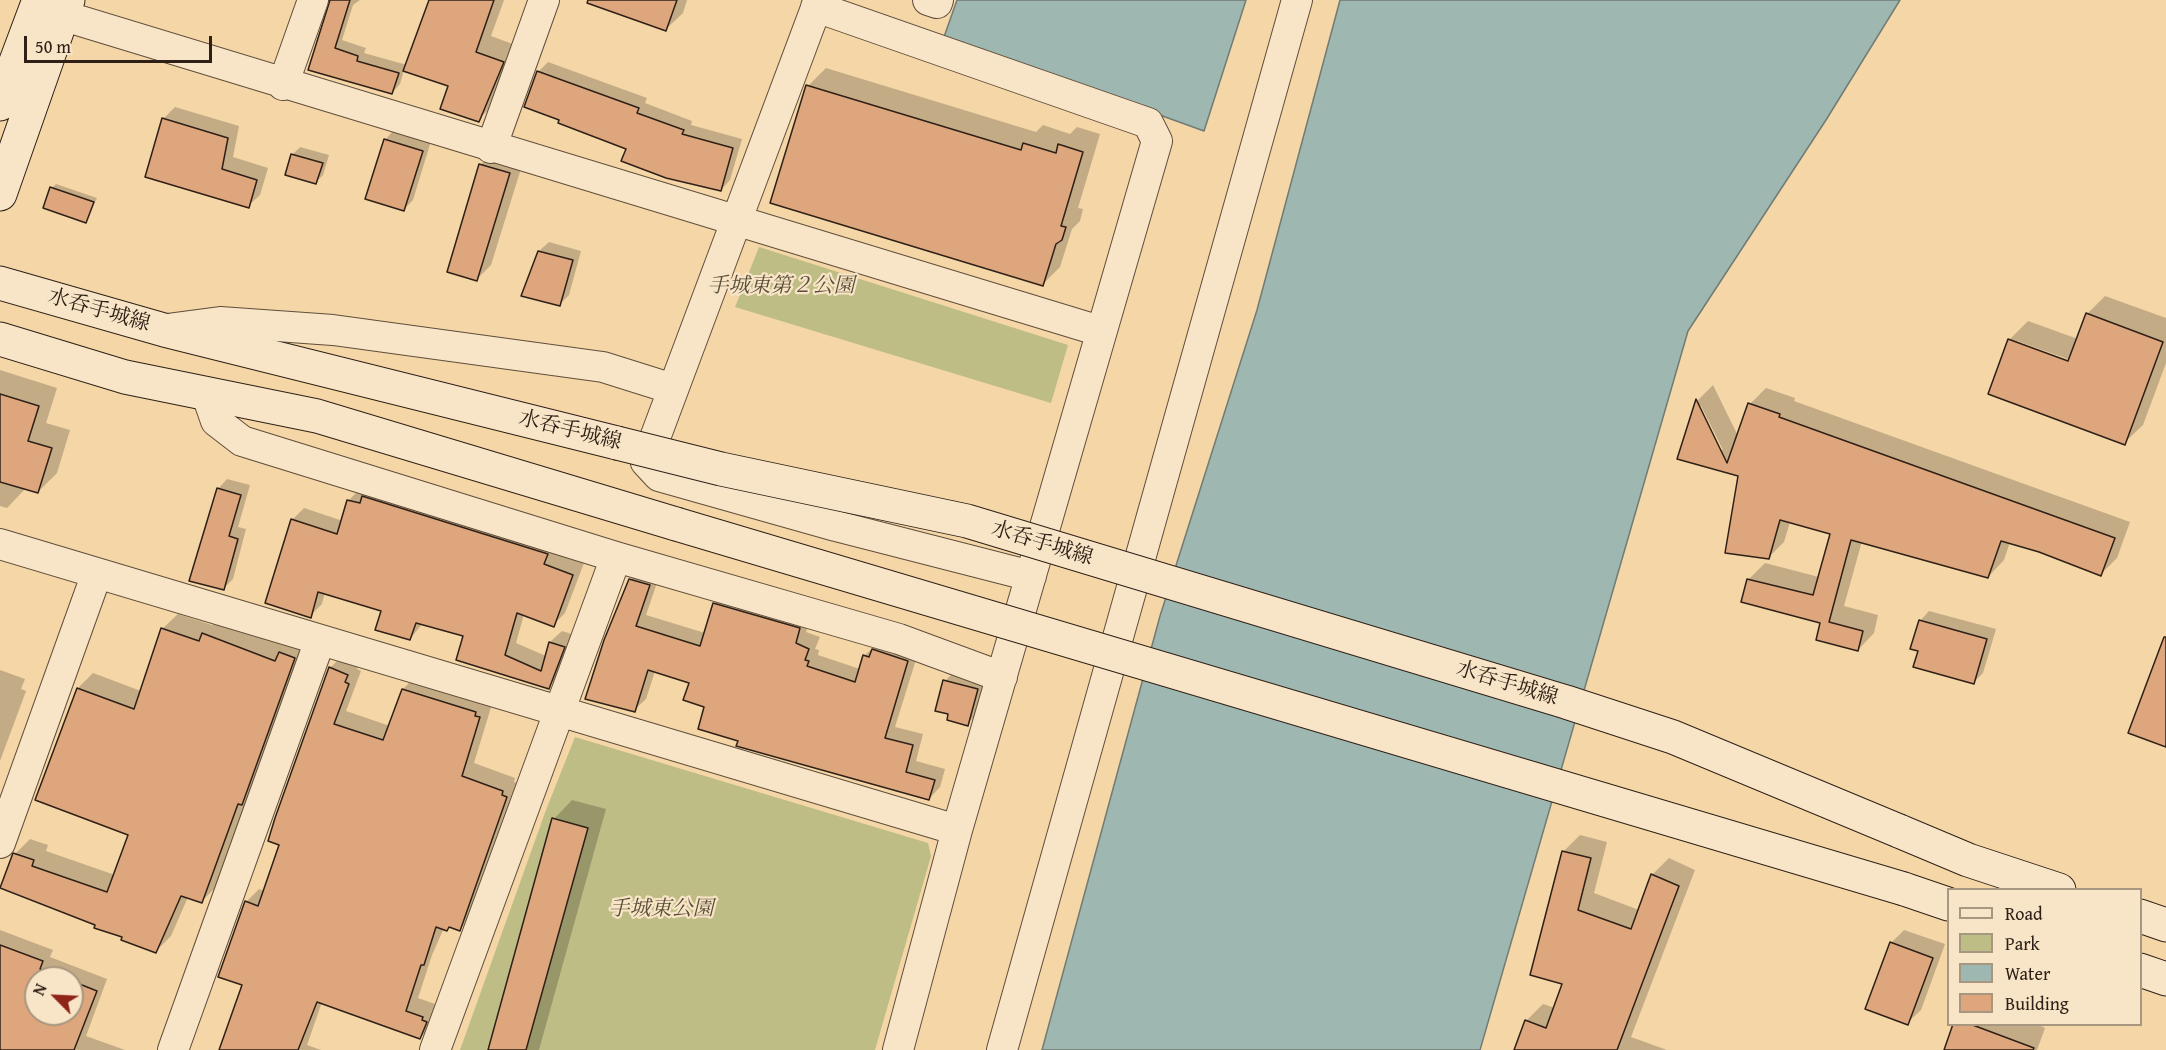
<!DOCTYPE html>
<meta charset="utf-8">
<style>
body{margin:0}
#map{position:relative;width:2166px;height:1050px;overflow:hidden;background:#f4d6a7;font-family:"Gentium Book Plus",serif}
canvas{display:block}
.legend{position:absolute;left:1947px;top:888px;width:195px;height:138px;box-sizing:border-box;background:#f8e4c6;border:2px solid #a79680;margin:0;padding:8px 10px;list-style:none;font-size:18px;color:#2e2017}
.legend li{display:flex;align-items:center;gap:12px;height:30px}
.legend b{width:30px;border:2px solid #a79680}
.north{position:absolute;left:24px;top:966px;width:60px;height:60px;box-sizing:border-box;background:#f8e4c6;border:2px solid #a79680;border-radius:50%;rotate:294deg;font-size:16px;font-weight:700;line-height:24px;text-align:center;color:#2e2017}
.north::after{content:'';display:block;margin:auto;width:21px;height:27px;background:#8f2418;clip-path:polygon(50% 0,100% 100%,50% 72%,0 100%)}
.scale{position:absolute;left:24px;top:36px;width:188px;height:27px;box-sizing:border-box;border:3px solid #2e2017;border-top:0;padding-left:8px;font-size:18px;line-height:21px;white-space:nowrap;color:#2e2017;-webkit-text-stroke:4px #f8e4c6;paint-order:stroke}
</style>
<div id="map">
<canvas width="2166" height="1050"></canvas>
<ul class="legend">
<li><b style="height:8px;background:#f8e4c6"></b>Road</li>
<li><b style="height:16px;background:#bebd85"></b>Park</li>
<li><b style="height:16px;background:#9eb7b1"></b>Water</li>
<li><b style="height:16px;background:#dea67c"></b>Building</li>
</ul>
<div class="north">N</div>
<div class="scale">50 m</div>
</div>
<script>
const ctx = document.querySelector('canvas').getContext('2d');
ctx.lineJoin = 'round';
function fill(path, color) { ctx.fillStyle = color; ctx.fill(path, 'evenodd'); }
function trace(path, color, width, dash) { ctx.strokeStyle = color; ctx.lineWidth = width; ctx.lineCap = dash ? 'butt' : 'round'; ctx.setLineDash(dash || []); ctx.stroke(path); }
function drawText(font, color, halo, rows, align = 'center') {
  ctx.font = font + ' "Gentium Book Plus","Noto Serif JP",serif'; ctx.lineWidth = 4.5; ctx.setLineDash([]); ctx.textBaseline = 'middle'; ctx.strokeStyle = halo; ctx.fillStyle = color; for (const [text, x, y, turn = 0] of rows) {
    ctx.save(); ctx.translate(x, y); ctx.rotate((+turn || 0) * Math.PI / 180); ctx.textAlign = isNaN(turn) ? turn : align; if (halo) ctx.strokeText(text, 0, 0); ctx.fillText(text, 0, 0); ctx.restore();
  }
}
fill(new Path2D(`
 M759,247L1068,345L1051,403L735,307Z
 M575,737L928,843L931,856L875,1050H460L546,810Z`), '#bebd85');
const water = new Path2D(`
 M957,0H1246L1204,131L944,37Z
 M1340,0H1900L1826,120L1688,331L1480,1050H1042L1160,616L1257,310Z`);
fill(water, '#9eb7b1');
trace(water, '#717b73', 1.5);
fill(new Path2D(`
 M334,0H360L353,5L342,40L366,48L364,53L407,65L430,0H504L491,36L518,46L494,104L478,120L450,85L404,70L400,84L392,93L310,69Z
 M613,0H687L683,13L666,29Z
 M548,62L647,98L645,103L692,121L691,125L742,139L730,180L721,190L561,119L538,72Z
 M826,68L1036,132L1043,125L1070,134L1077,127L1100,134L1078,208L1083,209L1080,221L1072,229L1060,267L1042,285L808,86Z
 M175,107L239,126L233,157L268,168L260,195L248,206L163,119Z
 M394,130L431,141L413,200L404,209L385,140Z
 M300,147L329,155L323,175L316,182L287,174L293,154Z
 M495,151L524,159L491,265L477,279L480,165Z
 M56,184L97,198L86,221L52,188Z
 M549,242L581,251L569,295L559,305L523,294L539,251Z
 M2105,296L2166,318V363L2143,425L2124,443L2009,340L2028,321L2078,339L2087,314ZM2017,341L2076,362L2074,365L2017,344Z
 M0,370L57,388L46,423L70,430L57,473L38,492L26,488L7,508L0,506Z
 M1713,385L1738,436L1750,404L1766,388L1795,398L1794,401L2130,522L2117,558L2101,574L2040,550L2010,542L2004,560L1988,577L1862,541L1844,606L1878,615L1874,633L1858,650L1822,622L1748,580L1765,563L1819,577L1832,533L1790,522L1784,542L1768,558L1739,475L1679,458L1698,400ZM1701,406L1723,450H1720L1699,407Z
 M227,479L250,485L238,527L246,529L233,579L223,589L218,489Z
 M360,489L584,563L565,613L553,625L524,614L516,643L546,656L550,642L562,631L575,635L559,676L547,688L465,635L423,623L410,639L383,610L325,592L322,604L310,616L292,520L304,508L343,521L349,500Z
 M642,568L660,574L646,615L705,633L714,604L725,592L811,617L806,632L820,637L815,649L819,650L818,655L860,669L864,656L876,645L919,650L895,727L923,734L916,761L945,769L940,787L929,799L740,740L706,706L690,682L655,671L646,699L634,710L587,698L630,580Z
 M1929,611L1996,629L1983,673L1974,682L1920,650V621Z
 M178,614L212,625L218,619L310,642L217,886L201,902L188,897L171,936L156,951L97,924L1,889L15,854L30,839L48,845L46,851L115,875L130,834L78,688L93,673L141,691L162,629Z
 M343,655L360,662L357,669L361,671L346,711L390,726L403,689L416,676L492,704L474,763L515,778L514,782L519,784L473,916L460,929L451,926L447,929L444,928L432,955L418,998L435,1004L434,1007L439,1009L433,1025L420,1038L322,1002L307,1045L321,1050H230L244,984L246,902L259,889L265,891L281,844L330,668Z
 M0,670L25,679L21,689L26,691L0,761Z
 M953,673L985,681L975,716L967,724L945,681Z
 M572,800L606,809L539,1050H489L554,819Z
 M1580,835L1607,842L1594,893L1639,910L1652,875L1669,858L1695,870L1631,1037L1667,1050H1516L1526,1021L1543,1004L1555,1008L1564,982L1563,852Z
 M0,930L53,950L50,957L107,979L86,1036L125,1050H0ZM36,978H72V1014H36Z
 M1904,930L1945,944L1921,1010L1907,1023L1891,943Z
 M1955,1024H2037L2045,1028L2037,1050H1946Z`), '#0003');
const building = new Path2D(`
 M330,0H350L335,48L358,56L357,61L399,73L392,94L308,70Z
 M429,0H494L476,52L504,62L479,122L440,109L448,86L403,71Z
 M588,0H677L666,31L587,3Z
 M537,71L639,108L637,113L684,130L682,134L733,148L721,191L666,178L621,161L626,149L558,123L559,120L524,107Z
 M806,85L1021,150L1023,143L1056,153L1058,144L1083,152L1061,226L1066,227L1062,240L1056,244L1043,286L770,203Z
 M162,118L228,138L222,169L257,180L249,208L145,177Z
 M384,139L423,151L404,211L365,199Z
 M291,154L323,163L316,184L285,175Z
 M479,164L510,173L477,281L447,272Z
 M50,187L94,202L86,223L43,208Z
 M538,251L573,260L560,306L521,296Z
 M2086,313L2163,342L2125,445L1988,394L2008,339L2068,361Z
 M0,394L39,406L28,441L52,448L38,493L0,482Z
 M1696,399L1727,463L1748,403L1780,414L1779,417L2115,538L2101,576L2039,552L2001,541L1988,578L1851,540L1829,622L1863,631L1858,651L1816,640L1820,623L1741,602L1747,579L1813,595L1830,534L1780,520L1769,559L1725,553L1738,476L1677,459Z
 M217,488L241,495L229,536L238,539L224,590L189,581Z
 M362,496L548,554L544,564L573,575L554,627L517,613L505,655L541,671L549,642L565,647L549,689L456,660L463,636L416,623L410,640L375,630L381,611L318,592L311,618L265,603L291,519L337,534L347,500L360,503Z
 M629,579L650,585L636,626L700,646L713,603L800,628L796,643L809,649L805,660L809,661L807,666L855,682L863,655L869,657L872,649L908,661L885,738L913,745L906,772L935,780L929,800L736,746L738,741L698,729L704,707L683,700L689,683L648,670L635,712L585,699L604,640Z
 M1919,620L1987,639L1974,684L1913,667L1918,651L1910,649Z
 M161,628L199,641L202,633L275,661L279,652L295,658L242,805L238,804L202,903L181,896L156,953L121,940L122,937L94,928L95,925L0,888L13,853L34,860L32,866L107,892L128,835L35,800L77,688L134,709Z
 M2164,637H2166V747L2128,733Z
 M329,667L348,675L345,682L349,684L334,724L383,740L402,689L476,712L475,716L480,717L462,776L503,791L502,795L507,797L460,931L449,927L447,931L436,927L424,965H421L406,1011L423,1017L422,1020L427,1022L420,1039L317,1002L298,1050H219L242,985L218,977L245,901L258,906L279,845L268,841L275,818Z
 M943,680L978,689L968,726L947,720L948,714L935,711Z
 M552,818L588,828L526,1050H488Z
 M1562,851L1591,858L1578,910L1631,929L1651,874L1679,886L1617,1050H1514L1525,1020L1546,1028L1562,984L1530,975Z
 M1890,942L1933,958L1908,1025L1865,1009Z
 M0,945L43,961L40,969L64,978H36V1014H72V981L97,991L74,1050H0Z
 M1953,1024H1970L2034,1048L2033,1050H1944Z`);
fill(building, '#dea67c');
trace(building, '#2e2017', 1.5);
const street = new Path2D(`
 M819,0L646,462L659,476L836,526L1031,576
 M928,0L937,3L938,0
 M816,7L1148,123L1157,141L957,830L898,1050
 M41,9L1100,331
 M283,85L313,0
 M491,148L544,0
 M167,329L220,322L333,330L603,367L673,389
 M207,395L216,421L242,441L616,557L899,639L1002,677
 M0,544L957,830
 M0,843L97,573
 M173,1050L320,640
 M435,1050L616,557
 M1002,1050L1297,0`);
const secondary = new Path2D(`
 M0,104L39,0
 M0,194L68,0
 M0,283L164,330L617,443
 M0,339L125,377L317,416L676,524
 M1899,831L1968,860L2059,890
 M1904,889L1948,904
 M2140,916L2166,925
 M2140,970L2166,979`);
trace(street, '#604e3b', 32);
trace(secondary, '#2e2017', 35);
trace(street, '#f8e4c6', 30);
trace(secondary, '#f8e4c6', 33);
const secondaryBridge = new Path2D(`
 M617,443L721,469L967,521L1566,702L1673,737L1899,831
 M676,524L1904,889`);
trace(secondaryBridge, '#2e2017', 35, []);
trace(secondaryBridge, '#f8e4c6', 33);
drawText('italic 21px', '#594f38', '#f8e4c6', [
 ["手城東第２公園",781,287],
 ["手城東公園",661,910]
]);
drawText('21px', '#2e2017', '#f8e4c6', [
 ["水呑手城線",99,311,16],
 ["水呑手城線",570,431,14],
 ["水呑手城線",1042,544,17],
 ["水呑手城線",1507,684,17]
]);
</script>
